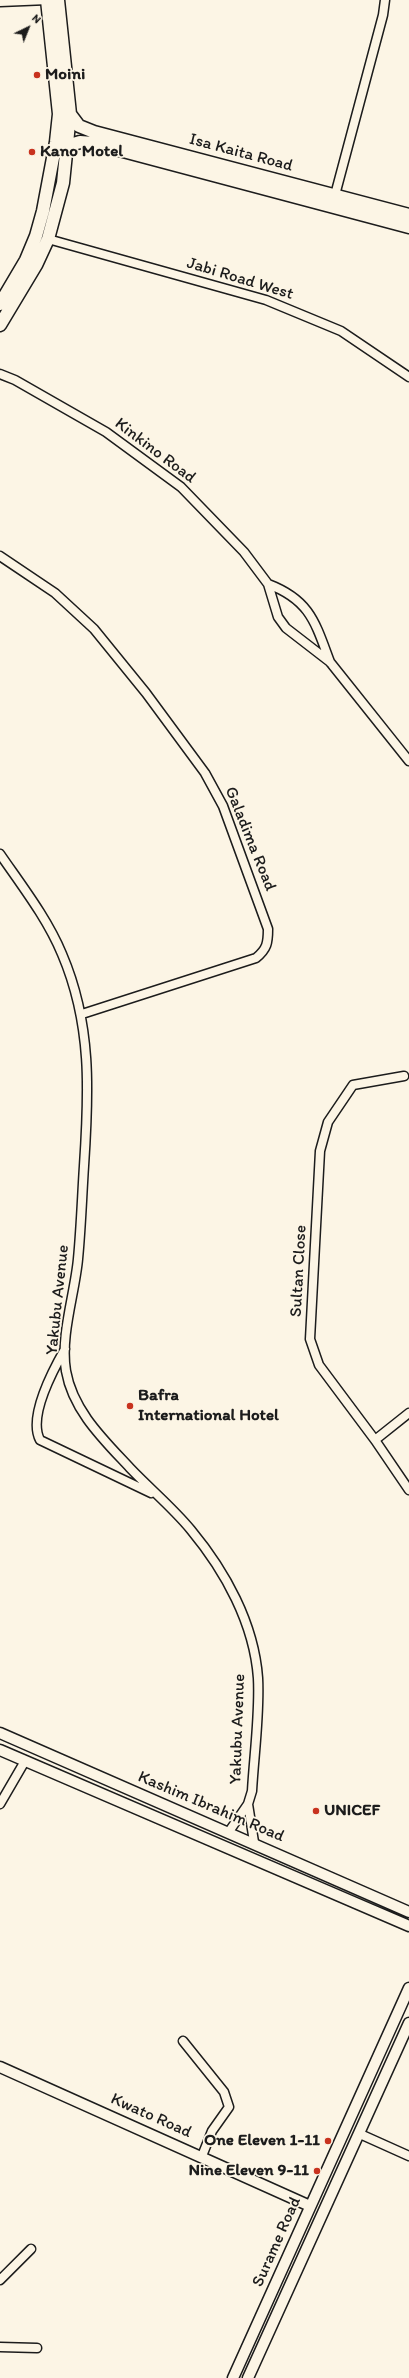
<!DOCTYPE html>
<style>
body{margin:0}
#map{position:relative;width:409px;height:2378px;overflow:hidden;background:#fcf5e5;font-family:Itim,sans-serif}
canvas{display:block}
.north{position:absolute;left:8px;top:8px;width:40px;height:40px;-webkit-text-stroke:3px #fcf5e5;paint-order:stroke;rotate:43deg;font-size:11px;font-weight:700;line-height:16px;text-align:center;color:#1c1c1c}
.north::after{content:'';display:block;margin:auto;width:14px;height:18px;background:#1c1c1c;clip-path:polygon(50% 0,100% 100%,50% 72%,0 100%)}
</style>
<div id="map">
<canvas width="409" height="2378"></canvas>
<div class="north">N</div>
</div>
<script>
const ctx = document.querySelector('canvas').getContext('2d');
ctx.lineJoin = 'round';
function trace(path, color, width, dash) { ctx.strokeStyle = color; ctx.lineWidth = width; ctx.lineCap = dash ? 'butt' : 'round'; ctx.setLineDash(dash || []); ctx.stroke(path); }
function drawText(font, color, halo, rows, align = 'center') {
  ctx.font = font + ' Itim,sans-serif'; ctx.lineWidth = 3.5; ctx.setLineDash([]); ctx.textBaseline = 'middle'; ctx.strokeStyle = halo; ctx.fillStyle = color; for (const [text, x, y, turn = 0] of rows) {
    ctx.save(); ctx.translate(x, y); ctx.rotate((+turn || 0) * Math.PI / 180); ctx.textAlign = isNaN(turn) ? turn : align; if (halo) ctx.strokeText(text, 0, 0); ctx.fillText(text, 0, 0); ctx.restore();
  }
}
const minor = new Path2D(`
 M0,2L48,0
 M335,195L383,15L385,0
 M48,239L266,300L341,331L409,377
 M0,374L15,380L106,432L181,487L244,552L268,584L278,617L286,628L330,662L409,761
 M0,556L55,593L94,629L146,693L205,773L223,806L268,929C268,943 267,949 256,958L82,1014
 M268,584C310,600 315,622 330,662
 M0,854C22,886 47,918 62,954C92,1024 89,1092 84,1166C82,1197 81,1228 78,1259C75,1293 60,1336 66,1371C73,1411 104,1440 130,1468C150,1489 173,1508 191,1530C225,1571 254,1623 258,1678C260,1713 254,1755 252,1791L248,1804L228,1833
 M404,1076L353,1085L328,1122L320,1151L310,1339L319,1365L375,1440L409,1490
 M65,1349C53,1370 28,1417 40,1440L151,1493
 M375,1440L409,1413
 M0,1804L25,1761
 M248,1804L254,1842
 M183,2041L224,2092L229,2107L212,2131L202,2156
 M360,2134L409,2156
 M0,2280L31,2249
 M0,2347L37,2348`);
const tertiary = new Path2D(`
 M0,1733L409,1912
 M0,1750L409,1926
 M0,2067L310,2206
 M233,2378L409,1988
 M248,2378L409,2023`);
const secondary = new Path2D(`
 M70,114L79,126L94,132L409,215
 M67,146L80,142L93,143L409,227
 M0,304L26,260L36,236L43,211L56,142L59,114L47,0
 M0,325L36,265L48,239L63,183L70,114L58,0`);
trace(minor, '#1c1c1c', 11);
trace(tertiary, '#1c1c1c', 13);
trace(secondary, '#1c1c1c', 15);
trace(minor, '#fcf5e5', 8);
trace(tertiary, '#fcf5e5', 10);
trace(secondary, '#fcf5e5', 12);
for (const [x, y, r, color] of [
 [37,75,4,"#c8321e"],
 [32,152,4,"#c8321e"],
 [130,1406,4,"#c8321e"],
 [316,1811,4,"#c8321e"],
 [328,2141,4,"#c8321e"],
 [317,2171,4,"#c8321e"]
]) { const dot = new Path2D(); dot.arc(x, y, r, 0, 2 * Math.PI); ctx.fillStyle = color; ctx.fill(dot); trace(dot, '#fcf5e5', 1.5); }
drawText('bold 17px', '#1c1c1c', '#fcf5e5', [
 ["Moini",45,75],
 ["Kano Motel",40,152],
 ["Bafra",138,1396],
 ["International Hotel",138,1416],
 ["UNICEF",324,1811],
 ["One Eleven 1-11",320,2141,"right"],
 ["Nine Eleven 9-11",309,2171,"right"]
], 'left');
drawText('17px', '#1c1c1c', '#fcf5e5', [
 ["Isa Kaita Road",241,153,15],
 ["Jabi Road West",240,279,17],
 ["Kinkino Road",155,451,37],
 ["Galadima Road",250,839,68],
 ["Sultan Close",299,1271,-87],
 ["Yakubu Avenue",58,1300,-84],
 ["Yakubu Avenue",238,1729,-88],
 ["Kashim Ibrahim Road",211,1807,23],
 ["Kwato Road",151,2116,24],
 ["Surame Road",277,2242,-66]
]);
</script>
